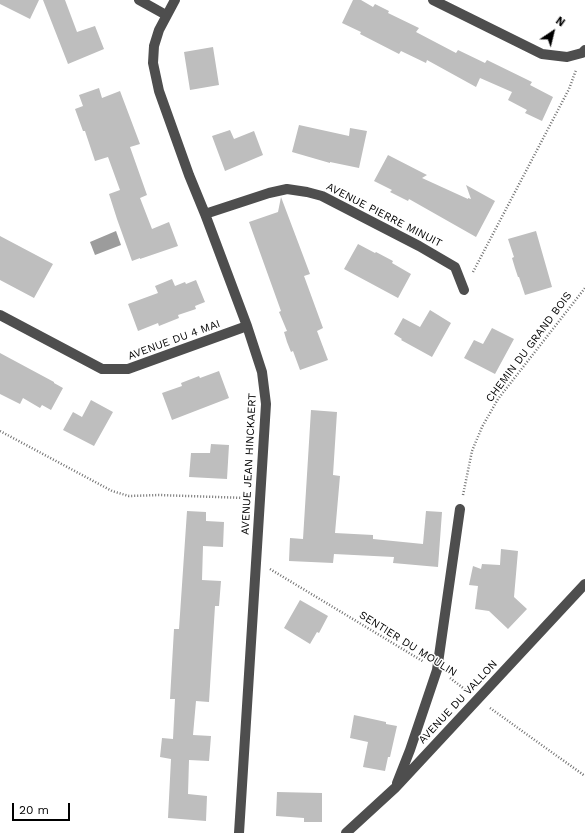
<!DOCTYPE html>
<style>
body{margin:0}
#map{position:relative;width:585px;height:833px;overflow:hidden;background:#fff;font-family:"Work Sans",sans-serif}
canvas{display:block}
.north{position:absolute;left:533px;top:12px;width:40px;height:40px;-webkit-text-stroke:3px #fff;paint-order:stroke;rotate:35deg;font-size:11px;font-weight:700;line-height:16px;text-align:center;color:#000}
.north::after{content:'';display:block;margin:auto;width:14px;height:18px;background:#000;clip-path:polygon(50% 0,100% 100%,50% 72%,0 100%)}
.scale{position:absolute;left:12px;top:803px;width:58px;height:18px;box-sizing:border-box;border:2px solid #000;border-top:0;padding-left:5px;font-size:12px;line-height:14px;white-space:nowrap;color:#000;-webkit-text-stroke:3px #fff;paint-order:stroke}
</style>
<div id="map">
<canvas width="585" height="833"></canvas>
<div class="north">N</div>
<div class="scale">20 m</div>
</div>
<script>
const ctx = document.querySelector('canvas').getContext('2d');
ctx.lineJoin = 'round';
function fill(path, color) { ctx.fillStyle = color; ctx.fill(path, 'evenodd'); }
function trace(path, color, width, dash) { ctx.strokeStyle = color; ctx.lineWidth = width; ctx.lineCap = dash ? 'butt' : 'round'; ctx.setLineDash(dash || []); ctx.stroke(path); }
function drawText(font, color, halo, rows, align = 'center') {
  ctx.font = font + ' "Work Sans",sans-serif'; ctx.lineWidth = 3; ctx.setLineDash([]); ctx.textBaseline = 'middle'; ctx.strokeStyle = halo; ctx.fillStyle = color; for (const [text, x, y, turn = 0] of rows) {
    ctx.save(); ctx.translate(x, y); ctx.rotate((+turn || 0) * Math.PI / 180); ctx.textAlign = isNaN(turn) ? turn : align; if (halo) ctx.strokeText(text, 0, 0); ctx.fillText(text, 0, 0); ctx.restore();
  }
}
fill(new Path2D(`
 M116,231L121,245L95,255L90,242Z`), '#9c9c9c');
fill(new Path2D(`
 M0,0H39L30,19L0,4Z
 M43,0H65L77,32L95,26L104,49L68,64Z
 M353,0H361L373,7L375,4L389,11L388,13L419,28L416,32L456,53L458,50L485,63L487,60L532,82L530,85L553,97L542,121L525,113L527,110L508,100L512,92L480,78L476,87L427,60L426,63L401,51L399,54L360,34L361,32L342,23Z
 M213,47L219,85L190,90L184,52Z
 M99,88L102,98L120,91L140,144L130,147L147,195L140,198L152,229L169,222L178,246L140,259V258L132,261L117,219L109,194L120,190L108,157L95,161L85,131H83L75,109L83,106L79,95Z
 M299,125L349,136L350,128L367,131L359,168L330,162V163L292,152Z
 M230,130L234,139L254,131L263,155L225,171L212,136Z
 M388,155L427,175L422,178L468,199V198L471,199L466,185L495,201L476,237L409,199L408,201L390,192L392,190L374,181Z
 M281,197L310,274L304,276L323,328L317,331L328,360L300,370L293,351L291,352L287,342L284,332L287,331L279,312L281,311L249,222L278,212Z
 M536,231L552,287L525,295L519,277H518L515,268L512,258L514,257L508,239Z
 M0,236L53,264L34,298L0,280Z
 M358,244L375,253L376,252L393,261L392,263L411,274L398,298L344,269Z
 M172,279L175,286L185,282L186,284L196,280L205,302L195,306L196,309L178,315L179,318L159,326L158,323L138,331L128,304L158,293L155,286Z
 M430,310L451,323L432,357L401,340L402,339L394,334L403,318L420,327Z
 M492,328L514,339L495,374L464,358L474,340L483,344Z
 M0,353L54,382V383L63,388L51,410L42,405L40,408L23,398L20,404L0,394Z
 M219,371L229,398L172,420L162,393L182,386L181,383L199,376L200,378Z
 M91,400L113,412L94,446L63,430L73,412L82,417Z
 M311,410L337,412L333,475L340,476L335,533L373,535V539L423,544L426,511L442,512L438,567L393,563L394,557L334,554L333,563L289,561L290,538L303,539Z
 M211,444L229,445L227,479L189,477L191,453H210Z
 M187,511L206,512V521L224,522L223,547L203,546L202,580L221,581L219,606H215L209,702L196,701L193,735L211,736L209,761L189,760L188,794L207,796L206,821L168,818L171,759L160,757L162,738L173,739L175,699H170L174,629H179Z
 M501,549L518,551L514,597L527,609L508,629L489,611L475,609L478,586L469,585L473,566L481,569L482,564L500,565Z
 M300,600L328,616L319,633L317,632L310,644L284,628Z
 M354,715L386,722V724L397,726L390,757H388L385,771L363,767L368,742L350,738Z
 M277,792L322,793V822H304V818L276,816Z`), '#bebebe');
trace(new Path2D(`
 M473,272L569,89L576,70
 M0,431L112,491L129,496L159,495L246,498
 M463,495L472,451L482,427L498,399L585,288
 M270,569L424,662
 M450,678L467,691
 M490,708L585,776`), '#707070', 2.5, [1, 2]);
trace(new Path2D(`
 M139,0L166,15
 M175,0L159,30L154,46L153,63L159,91L189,175L205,214L247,326L262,372L266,404L239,833
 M433,0L542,54L567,57L582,53L585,50
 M205,214L269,193L287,189L307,192L322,196L419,246L455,267L464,290
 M0,315L102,369H128L247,326
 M397,783L410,750L437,670L460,509
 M346,833L395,788L585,584`), '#4e4e4e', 10);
drawText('11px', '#000', '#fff', [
 ["AVENUE PIERRE MINUIT",384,215,27],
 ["AVENUE DU 4 MAI",174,340,-20],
 ["CHEMIN DU GRAND BOIS",529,347,-53],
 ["AVENUE JEAN HINCKAERT",249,464,-87],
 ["SENTIER DU MOULIN",408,644,32],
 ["AVENUE DU VALLON",458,702,-47]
]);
</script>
